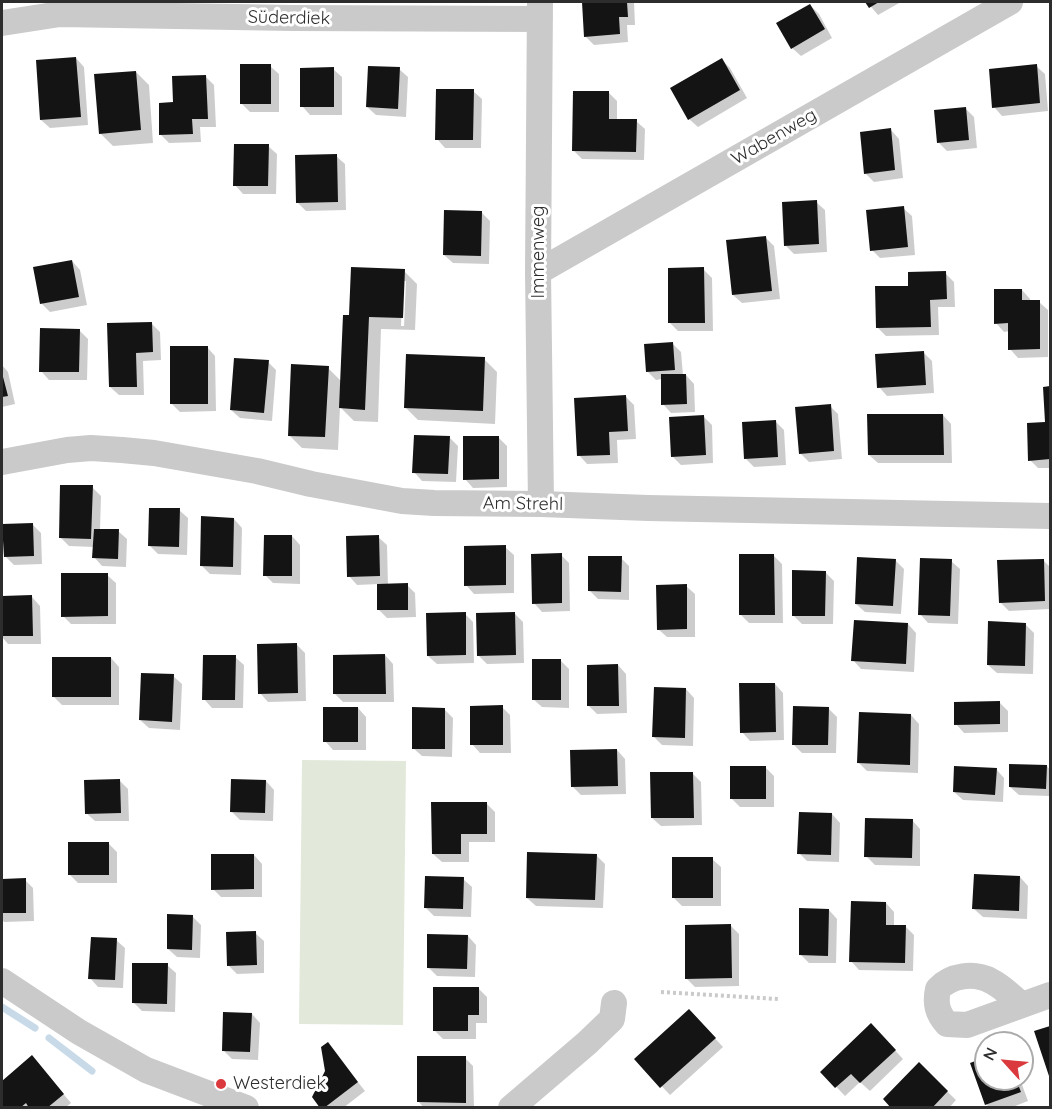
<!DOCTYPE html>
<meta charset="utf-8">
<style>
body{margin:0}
#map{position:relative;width:1052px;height:1109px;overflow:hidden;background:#fff;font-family:Quicksand,sans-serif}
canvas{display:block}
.frame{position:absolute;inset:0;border:3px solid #2d2d2d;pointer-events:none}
.north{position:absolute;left:974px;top:1031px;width:60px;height:60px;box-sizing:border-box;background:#fff;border:2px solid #ababab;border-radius:50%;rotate:297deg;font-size:16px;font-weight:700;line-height:24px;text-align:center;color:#2d2d2d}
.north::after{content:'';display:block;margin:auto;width:21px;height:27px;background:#da393d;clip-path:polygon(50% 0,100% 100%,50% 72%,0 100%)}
</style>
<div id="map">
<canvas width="1052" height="1109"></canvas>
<div class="frame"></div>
<div class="north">N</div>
</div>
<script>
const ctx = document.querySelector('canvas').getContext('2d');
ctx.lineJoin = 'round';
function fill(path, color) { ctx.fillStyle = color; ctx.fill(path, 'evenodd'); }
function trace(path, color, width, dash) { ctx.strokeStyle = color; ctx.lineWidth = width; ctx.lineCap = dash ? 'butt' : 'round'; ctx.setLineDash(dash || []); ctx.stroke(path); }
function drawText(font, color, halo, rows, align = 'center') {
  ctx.font = font + ' Quicksand,sans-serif'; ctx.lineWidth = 6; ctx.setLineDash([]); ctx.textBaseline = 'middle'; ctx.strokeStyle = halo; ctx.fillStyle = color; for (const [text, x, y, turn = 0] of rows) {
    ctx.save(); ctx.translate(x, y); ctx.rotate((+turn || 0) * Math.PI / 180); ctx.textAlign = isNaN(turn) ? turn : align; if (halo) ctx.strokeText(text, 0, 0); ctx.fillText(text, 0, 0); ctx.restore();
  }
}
fill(new Path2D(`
 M302,760L406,761L403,1025L299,1024Z`), '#e2e9db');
fill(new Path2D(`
 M583,2H634L635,25H627L628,42L594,45L585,36Z
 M867,2H901L878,15Z
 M810,5L819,14L832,38L801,56L792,48Z
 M76,58L84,67L88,125L50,128L41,120Z
 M721,59L730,68L747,98L698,127L689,119Z
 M270,66L279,74V112H250L242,104Z
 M1036,66L1045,74L1048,111L1002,116L994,107Z
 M333,69L342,77V115H310L302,106Z
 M399,69L408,77L406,117L376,115L367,107Z
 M136,72L149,85L153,143L113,146L100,133Z
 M205,76L214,85L216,127H200L201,142L169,143L161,135L175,104Z
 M473,91L482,99L481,148H445L437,139Z
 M609,93L617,101V121H636L645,129L644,160L582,159L574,151Z
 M966,109L974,117L977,148L947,151L939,143Z
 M891,130L899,139L903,178L874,182L865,173Z
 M268,146L277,154L276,194H243L235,185Z
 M336,156L345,164L346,210L306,211L297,202Z
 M816,202L825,210L827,252L794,254L786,246Z
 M903,208L912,216L915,255L880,258L872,250Z
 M481,212L490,221L489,264L453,263L444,255Z
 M766,238L774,246L780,299L742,303L733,295Z
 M72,261L80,270L87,305L50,312L42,304Z
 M703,269L712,278L713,331H678L670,323Z
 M404,271L417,284L415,330L381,329L378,422L354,421L340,407L338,450L302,448L289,435L328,368L342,382L350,316ZM403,281H406L404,326H401Z
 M945,273L954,282L955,307H938L939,335L886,336L877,327L910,287Z
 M1022,290L1030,299V302H1039L1048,310V357L1018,358L1010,349V331L1004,332L996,323Z
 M151,323L160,332L161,360L143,361L144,395H119L110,387Z
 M79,330L88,339L87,380H49L41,371Z
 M672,343L681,352L683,375H686L694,384L695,412L671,413L663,404L662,379L656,380L647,371Z
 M207,347L215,356L216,411L180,412L171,403Z
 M924,353L932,361L934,393L887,396L879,387Z
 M484,359L497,372L495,424L418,420L405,407Z
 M268,362L276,370L272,421L240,418L231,410Z
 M2,365L8,372L15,404L2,407Z
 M1045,388H1050V468H1038L1030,460L1046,424Z
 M626,397L634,405L636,439L617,440L618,463L587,464L579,455Z
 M830,406L838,414L842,459L809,462L800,453Z
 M943,415L951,424L952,463H878L869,455Z
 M703,416L712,425L713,463L681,465L672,456Z
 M776,422L784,430L786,465L754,467L745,458Z
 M449,437L458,446L456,482L422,481L414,472Z
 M498,437L507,446V487L473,488L465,479Z
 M92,487L101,496L100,530L118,531L127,539L126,567L102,566L94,557V547L69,546L60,537Z
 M179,510L188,518L187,555L158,554L150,546Z
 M234,519L242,528L241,575L210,574L201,565Z
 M32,524L41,533L42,564L14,565L5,556Z
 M292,536L300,545V584L273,583L265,575Z
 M378,537L387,545L388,586L407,585L415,593L416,617L387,618L379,610L378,584L357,585L349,576Z
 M505,547L514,555V593L474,594L466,585Z
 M561,555L569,563L570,611L542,612L534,603Z
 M773,555L782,564L783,623H749L741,615Z
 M621,558L629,566V600L598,599L589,590Z
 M895,560L904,569L901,614L865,612L856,604Z
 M1043,560L1050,567V609L1009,611L1000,602Z
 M951,561L960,569L958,624L928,623L920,614Z
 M825,572L834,581L833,624H802L793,615Z
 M107,575L116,583V624H71L63,616Z
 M686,586L695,594V637H667L658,629Z
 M2,597H32L40,606L41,644H8L2,637Z
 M465,614L473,622L474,663L437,664L428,656Z
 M515,614L523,622L524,663L487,664L478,655Z
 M908,624L916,633L914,672L861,669L853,660Z
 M1025,624L1034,633L1033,674L997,673L988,665Z
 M297,645L305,653L306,701L268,702L260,693Z
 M385,655L393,664L394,702H343L335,694Z
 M235,657L244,665L243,708H212L204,699Z
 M111,658L119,667V705H62L53,696Z
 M561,661L569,669V708L542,707L533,699Z
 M618,665L626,674L627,713L597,714L589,706Z
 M173,676L182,684L180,730L149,728L140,720Z
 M775,684L783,693L784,740L750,741L742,732Z
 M686,689L694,698L693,746L662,745L654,737Z
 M999,702L1008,711V732L964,733L956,724Z
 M502,707L510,715L511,753H480L472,744Z
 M358,708L366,717V750H333L325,741Z
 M828,708L837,717L836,753H802L793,744Z
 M444,709L453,718L452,757L422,756L413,748Z
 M911,715L919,724L918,773L867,771L858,762Z
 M617,750L625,759L626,794L581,795L572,786Z
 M1047,766L1050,770V796L1019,795L1010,787Z
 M765,767L774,776V807H740L732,799Z
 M996,769L1004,778L1003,802L963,800L954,792Z
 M693,774L701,782L702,825L661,826L652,818Z
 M120,781L128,789L129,821H95L86,813Z
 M266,781L274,790L273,821L240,820L231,811Z
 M486,803L495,812V842H469V862H442L433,854Z
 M832,814L840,823L839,862L807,861L799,853Z
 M912,820L920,829V866L875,865L866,856Z
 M108,843L117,852V883H78L70,875Z
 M254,855L262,864V897H221L213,889Z
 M596,855L605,864L603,908L536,906L527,898Z
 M712,859L721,867V906H682L673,897Z
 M1020,877L1028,886L1027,919L983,917L974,909Z
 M463,879L472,887L471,917L434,916L425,907Z
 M2,880H25L33,888L34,921L4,922L2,919Z
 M886,903L894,912V926L906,927L914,935L913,971L859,970L851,961Z
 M829,910L837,919L836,963H809L800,954Z
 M192,916L201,925L200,958L177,957L168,949Z
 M731,926L739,934V986L695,987L686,978Z
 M255,933L264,941V973L237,974L228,965Z
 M468,936L476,945L475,977L437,976L428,967Z
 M116,940L125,948L123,988L98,987L90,978Z
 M167,965L176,973L175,1012L142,1011L133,1002Z
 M478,988L487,997V1023H476V1039H443L434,1030Z
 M252,1014L260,1023L258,1060L232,1059L223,1050Z
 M697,1019L723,1047L670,1095L636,1059Z
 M1050,1028V1076L1036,1032Z
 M880,1034L903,1059L870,1091L860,1082L845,1096L822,1072Z
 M328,1044L365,1091L343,1108H322Z
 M32,1057L71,1103L65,1108H6L2,1102V1083Z
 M465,1058L473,1066L474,1108H424L419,1102Z
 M986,1058V1079H1020L1028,1101L1010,1108H990L987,1105L972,1064Z
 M919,1064L956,1100L949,1108H893Z`), '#0003');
trace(new Path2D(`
 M2,1007L35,1028
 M49,1038L92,1071`), '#c8dae8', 7);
fill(new Path2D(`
 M582,2H627L628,17H619L620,34L584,37Z
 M865,2H879L869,8Z
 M810,4L825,29L791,49L776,23Z
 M76,57L81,117L40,120L36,60Z
 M722,58L740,90L688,120L670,88Z
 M240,64H271V104H240Z
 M1037,64L1040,103L992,108L989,69Z
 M368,66L400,67L398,109L366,107Z
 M334,67V107H300V68Z
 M136,71L141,130L99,134L94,74Z
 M206,75L208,119H192L193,134L159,135V103L173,102L172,76Z
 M436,89H474L473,140H435Z
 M573,91H609V119H637L636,152L572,151Z
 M966,107L969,140L937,143L934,110Z
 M891,128L895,170L864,174L860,132Z
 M234,144H269L268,186H233Z
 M337,154L338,202L296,203L295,155Z
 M817,200L819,244L784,246L782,202Z
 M904,206L908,247L870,251L866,210Z
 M444,210L482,211L481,256L443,255Z
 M766,236L772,291L732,295L726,240Z
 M72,260L79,297L40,304L33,267Z
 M351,267L405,269L403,318L369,317L365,410L339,408L343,315H349Z
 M704,267L705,323H668V268Z
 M946,271L947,299L930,300L931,327L876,328L875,286H908V272Z
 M994,289H1022V300H1040V349L1008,350V323L994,324Z
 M152,322L153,352L136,353L137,387H109L107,323Z
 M40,328L80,329L79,372H39Z
 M673,342L675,370L646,372L644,344Z
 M170,346H208V404H170Z
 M924,351L926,385L877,388L875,354Z
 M406,354L485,357L483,411L404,408Z
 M234,358L269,360L264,413L230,410Z
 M291,364L329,366L325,437L288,436Z
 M2,373L8,396L2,397Z
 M661,374H686L687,404L661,405Z
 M1050,386V459L1028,461L1027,423L1045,422L1043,387Z
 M626,395L628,431L609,432L610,455L577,456L574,398Z
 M831,404L834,451L799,454L795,407Z
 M867,414H943L944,455H868Z
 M704,415L706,455L671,457L669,417Z
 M776,420L778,457L744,459L742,422Z
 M414,435L450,436L448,474L412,473Z
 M463,436H499V479L463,480Z
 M60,485H93L91,539L59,538Z
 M149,508H180L179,547L148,546Z
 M201,516L234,518L233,567L200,566Z
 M33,523L34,556L4,557L2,524Z
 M94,529H119L118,559L92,558Z
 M264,535H292V576H263Z
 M379,535L380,576L347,577L346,536Z
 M506,545V585L464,586V546Z
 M562,553V603L532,604L531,554Z
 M739,554H774L775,615H739Z
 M588,556H622L621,592L588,591Z
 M857,557L896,559L893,606L855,604Z
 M920,558L952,559L950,616L918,615Z
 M1044,559L1045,601L999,603L997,560Z
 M792,570L826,571L825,616H792Z
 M61,573H108V616L61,617Z
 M408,583V610H377V584Z
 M687,584V629L657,630L656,585Z
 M32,595L33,636H2V596Z
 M466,612V655L427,656L426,613Z
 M515,612L516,655L477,656L476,613Z
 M854,620L908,623L906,664L851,661Z
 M988,621L1026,623L1025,666L987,665Z
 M297,643L298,693L258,694L257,644Z
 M385,654L386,694H333V655Z
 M203,655H236L235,700H202Z
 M52,657H111V697H52Z
 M532,659H561V700H532Z
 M618,664L619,706H587V665Z
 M141,673L174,674L172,722L139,720Z
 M739,683H775L776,732L740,733Z
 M654,687L686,688L685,738L652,737Z
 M1000,701V724L954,725V702Z
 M503,705V745H470V706Z
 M793,706L829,707L828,745H792Z
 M323,707H358V742H323Z
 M412,707L445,708V749H412Z
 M859,712L911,714L910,765L857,763Z
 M617,749L618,786L571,787L570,750Z
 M1009,764L1047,765L1046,789L1009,787Z
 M730,766H766V799H730Z
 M954,766L997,768L995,795L953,792Z
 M650,772H693L694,818H651Z
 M120,779L121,813L85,814L84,780Z
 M231,779L266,780L265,813L230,812Z
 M431,802H487V834H461V854H432Z
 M799,812L832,813L831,855L797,854Z
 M865,818L913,819L912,858L864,857Z
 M68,842H109V875H68Z
 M527,852L597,854L595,900L526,898Z
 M211,854H254V889L211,890Z
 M672,857H713V898H672Z
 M974,874L1020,876L1019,911L972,909Z
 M425,876L464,877L463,909L424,908Z
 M26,878V913H2V879Z
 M851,901L886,902V925H906L905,963L849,962Z
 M799,908L829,909L828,956L799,955Z
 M167,914L193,915L192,950L167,949Z
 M731,924L732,978L685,979V925Z
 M256,931L257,965L227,966L226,932Z
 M427,934L468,935L467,969L427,968Z
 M91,937L117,938L115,980L88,979Z
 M132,963H168L167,1004L132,1003Z
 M433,987H479V1015H468V1031H433Z
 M689,1009L716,1038L660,1088L634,1059Z
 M223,1012L252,1013L250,1052L222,1051Z
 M871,1023L896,1050L860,1083L851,1074L835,1088L820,1072Z
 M1050,1026V1075L1049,1076L1034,1031Z
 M328,1042L358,1082L324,1108H320L312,1097L325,1071L321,1047Z
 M32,1055L64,1094L47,1108H29L26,1103L20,1108H4L2,1104V1081Z
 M417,1056H466V1103L417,1102Z
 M986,1057V1079H1016L1021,1092L985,1105L970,1063Z
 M919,1062L948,1091L932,1108H891L883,1099Z`), '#141414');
trace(new Path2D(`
 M661,992L778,999`), '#cacaca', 4, [3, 3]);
trace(new Path2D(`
 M540,2L538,272L541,504
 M2,23L60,14L292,18L540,19
 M538,272L1010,2
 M2,462L67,450L91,448L122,450L154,453L257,471L311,484L402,501L434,503L541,504L648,508L1050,516
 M2,981L79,1032L146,1070L246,1108
 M1022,1005C1012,997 1002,986 991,981C974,972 951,975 938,989C935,1003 937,1013 947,1024L967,1025L1050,995
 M511,1108L587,1043L612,1019L614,1003`), '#cacaca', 26);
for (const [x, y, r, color] of [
 [221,1084,6,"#da393d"]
]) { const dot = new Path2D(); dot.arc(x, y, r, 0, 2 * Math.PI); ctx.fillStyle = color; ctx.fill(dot); trace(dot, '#fff', 2); }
drawText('18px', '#2d2d2d', '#fff', [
 ["Süderdiek",289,18,1],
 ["Wabenweg",774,137,-30],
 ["Immenweg",539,252,-90],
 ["Am Strehl",523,504,1]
]);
drawText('18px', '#2d2d2d', '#fff', [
 ["Westerdiek",233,1084]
], 'left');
</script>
